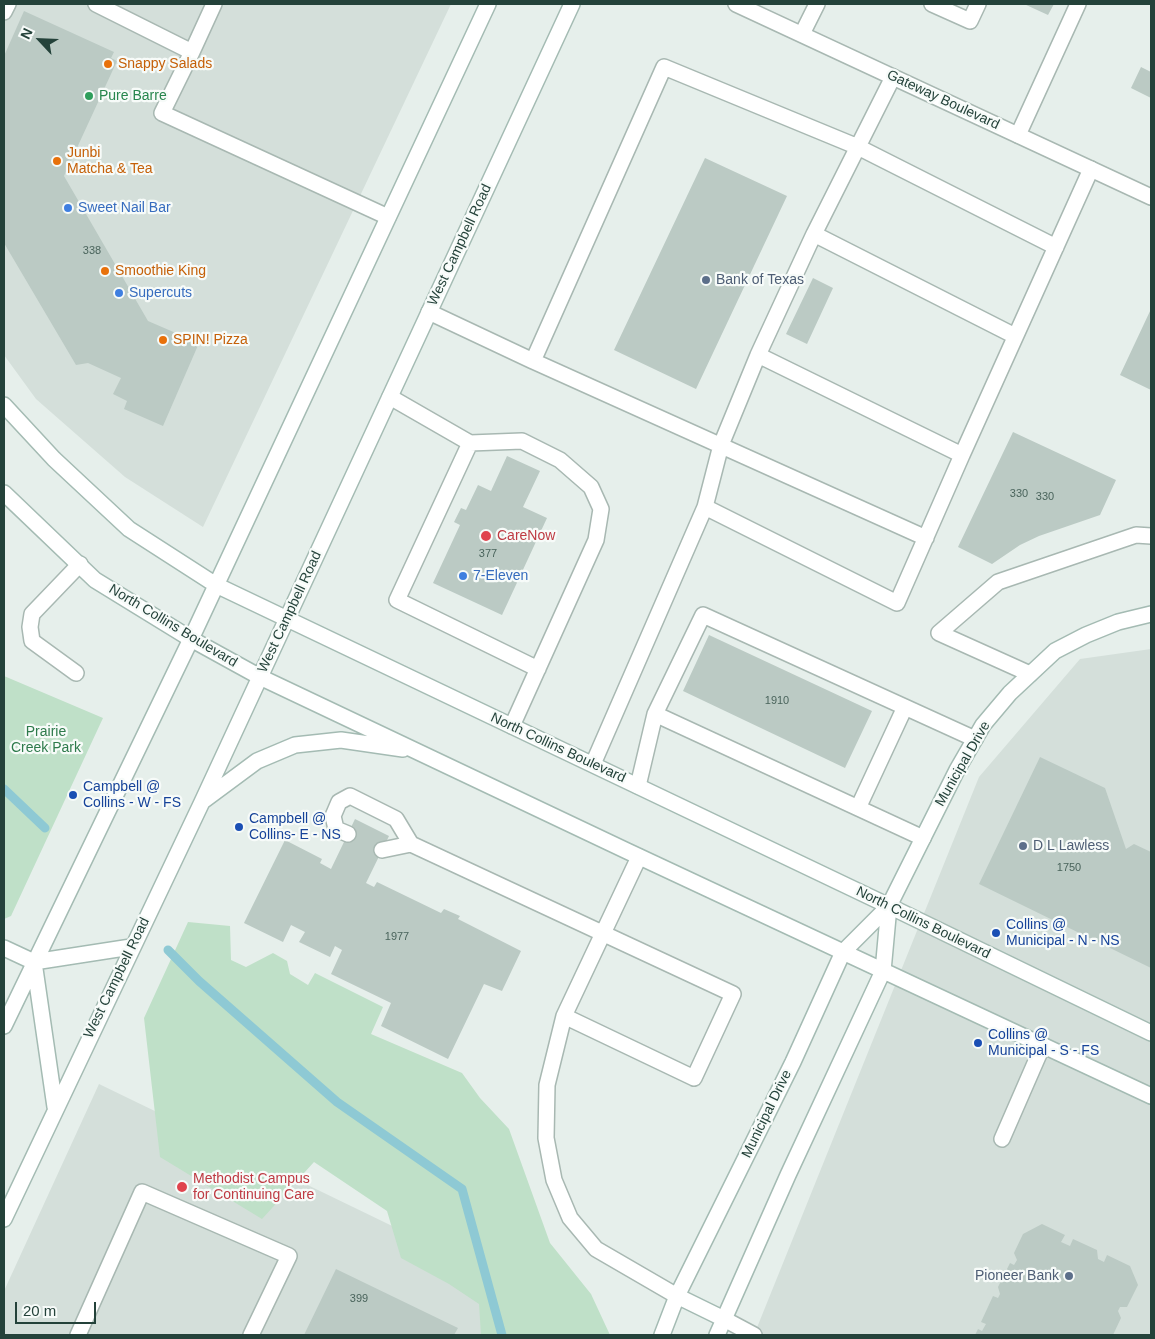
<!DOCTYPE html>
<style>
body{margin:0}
#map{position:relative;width:1155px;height:1339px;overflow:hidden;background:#e6efeb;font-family:Arial,sans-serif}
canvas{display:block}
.frame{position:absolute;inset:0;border:5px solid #24423a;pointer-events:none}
.north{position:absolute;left:15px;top:15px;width:50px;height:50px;-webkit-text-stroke:4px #f7fbf9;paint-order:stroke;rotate:295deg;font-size:14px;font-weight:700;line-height:20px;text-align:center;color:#24423a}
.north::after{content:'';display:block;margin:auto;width:18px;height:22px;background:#24423a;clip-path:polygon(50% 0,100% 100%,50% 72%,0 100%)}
.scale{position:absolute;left:15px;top:1302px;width:81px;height:22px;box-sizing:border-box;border:2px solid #24423a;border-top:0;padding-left:6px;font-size:15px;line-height:18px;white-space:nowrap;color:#24423a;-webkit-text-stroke:4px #f7fbf9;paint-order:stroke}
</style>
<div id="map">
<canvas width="1155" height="1339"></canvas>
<div class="frame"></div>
<div class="north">N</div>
<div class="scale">20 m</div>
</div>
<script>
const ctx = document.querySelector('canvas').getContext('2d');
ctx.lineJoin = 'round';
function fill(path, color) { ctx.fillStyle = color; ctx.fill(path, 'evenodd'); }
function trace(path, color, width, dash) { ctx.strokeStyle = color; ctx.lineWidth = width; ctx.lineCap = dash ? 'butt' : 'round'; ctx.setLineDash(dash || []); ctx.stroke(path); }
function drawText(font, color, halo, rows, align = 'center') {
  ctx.font = font + ' Arial,sans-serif'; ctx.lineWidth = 4.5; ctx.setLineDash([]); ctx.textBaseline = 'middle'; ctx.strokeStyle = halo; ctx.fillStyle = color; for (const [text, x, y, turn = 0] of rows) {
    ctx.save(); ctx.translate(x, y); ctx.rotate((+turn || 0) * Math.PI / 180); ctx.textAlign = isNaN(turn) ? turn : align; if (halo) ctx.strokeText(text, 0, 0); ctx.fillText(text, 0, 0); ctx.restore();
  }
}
fill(new Path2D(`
 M4,4H451L203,527L125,477L36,399L4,355Z
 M1151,649V1335H754L979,777L1080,659Z
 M99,1084L607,1330L604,1335H4V1291Z`), '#d4dfda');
fill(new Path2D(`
 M4,676L103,718L11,916L4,919Z
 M188,922L230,926L231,960L246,967L273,953L287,961L290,974L308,985L315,973L383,1007L371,1034L462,1073L480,1098L509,1129L550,1243L591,1294L610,1335H481L479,1304L449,1284L401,1258L387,1211L314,1162L262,1219L160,1157L144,1018Z`), '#bfe0c8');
trace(new Path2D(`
 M4,789L45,828
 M168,950L199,981L337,1102L462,1189L502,1335`), '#8ec9d4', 9);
fill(new Path2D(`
 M1024,4H1054L1048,15Z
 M24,11L114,52L111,58L117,61L64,176L148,321L199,343L163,426L124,409L127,401L113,394L121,378L88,363L76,365L4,243V56Z
 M1141,67L1151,72V98L1131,88Z
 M705,158L787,196L696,389L614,350Z
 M813,278L833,288L807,344L786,334Z
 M1151,309V390L1120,375Z
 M1013,432L1116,480L1100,515L1039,536L1020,545L992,564L958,547Z
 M507,456L540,471L523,507L547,518L502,615L433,583L460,525L454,522L461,508L466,510L478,485L491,491Z
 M709,635L872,711L845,768L683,691Z
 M1040,757L1105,788L1126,849L1134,844L1151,852V968L979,884Z
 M355,819L389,836L366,883L374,887L377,882L441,913L444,909L460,916L458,919L521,951L502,991L484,984L448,1059L381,1026L391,1003L331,974L342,950L335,946L330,957L299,942L305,932L291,925L283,942L244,923L285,840L322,859L320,863L331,869Z
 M1042,1224L1065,1235L1061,1242L1070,1246L1073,1239L1097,1250L1098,1259L1104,1262L1107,1255L1130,1266L1138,1285L1127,1307H1120L1118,1311L1121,1318L1113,1335H975L978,1329L982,1331L986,1324L981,1322L993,1296L998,1298L1000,1294L998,1287L1010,1263L1014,1265L1017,1260L1014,1253L1023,1234Z
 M336,1269L458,1328L454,1335H304Z`), '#bbcac4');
const lane = new Path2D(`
 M96,4L192,52L162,113L388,217
 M932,4L970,21L978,4
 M4,12L8,4
 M802,34L817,4
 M192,52L214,4
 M1018,135L1078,4
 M814,234L1015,336
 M429,312L533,361L664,67L858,147L1056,247
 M533,361L926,538
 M390,397L470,443
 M962,455L1091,169
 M705,507L721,445L758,355
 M76,673L32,641L30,627L32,614L80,564
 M1030,674L939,633L998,582L1136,535L1151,536
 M512,726L596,540L601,509L591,487L560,460L522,441L470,443L397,600L538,669
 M593,764L705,507L897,603L962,455L758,355L814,234L893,77
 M638,786L655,714
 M858,808L905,707
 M348,834L336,829L333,816L339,802L350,796L396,819L411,844L733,994L694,1078L564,1016
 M923,838L655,714L703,615L975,739
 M382,850L411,844
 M639,857L564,1016L547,1085L546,1138L554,1180L570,1218L596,1249L677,1296
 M1002,1139L1043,1045
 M724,1319L754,1335
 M78,1335L142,1192L289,1256L251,1335`);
const street = new Path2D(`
 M736,4L1151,197`);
const secondary = new Path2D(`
 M4,405L54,459L129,529L216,585L889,906L1151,1033
 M4,493L95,580L191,639L260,677L627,851L1151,1096
 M203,801L257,761L295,745L341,740L403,749
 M4,948L34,962
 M34,962L55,1107
 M34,962L131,947
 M4,1026L191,639L488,4
 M4,1219L202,802L572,4
 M677,1296L724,1319
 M662,1335L677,1296L793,1062L843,952L889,906L957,770L983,725L1010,693L1055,651L1086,635L1118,622L1151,614
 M717,1335L788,1175L883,971L889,906`);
trace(lane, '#a8b8b2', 18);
trace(street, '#a8b8b2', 18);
trace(secondary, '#a4bbb3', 18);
trace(lane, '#fff', 15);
trace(street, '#fff', 15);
trace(secondary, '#fff', 15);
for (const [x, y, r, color] of [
 [108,64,5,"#e8710a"],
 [89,96,5,"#2e9e5b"],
 [57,161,5,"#e8710a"],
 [68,208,5,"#3f7fe0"],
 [105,271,5,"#e8710a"],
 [706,280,5,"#5c6f8a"],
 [119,293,5,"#3f7fe0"],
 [163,340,5,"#e8710a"],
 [486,536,6,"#e0444e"],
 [463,576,5,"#3f7fe0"],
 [73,795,5,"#1a4fb4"],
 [239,827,5,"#1a4fb4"],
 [1023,846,5,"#5c6f8a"],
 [996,933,5,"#1a4fb4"],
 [978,1043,5,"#1a4fb4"],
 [182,1187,6,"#e0444e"],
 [1069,1276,5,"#5c6f8a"]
]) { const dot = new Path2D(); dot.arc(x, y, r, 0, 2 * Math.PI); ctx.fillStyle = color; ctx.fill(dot); trace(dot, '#f7fbf9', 2); }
drawText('11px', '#4a645c', null, [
 ["338",92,251],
 ["330",1019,494],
 ["330",1045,497],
 ["377",488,554],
 ["1910",777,701],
 ["1750",1069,868],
 ["1977",397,937],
 ["399",359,1299]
]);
drawText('14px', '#c56008', '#f7fbf9', [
 ["Snappy Salads",118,64],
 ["Junbi",67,153],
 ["Matcha & Tea",67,169],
 ["Smoothie King",115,271],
 ["SPIN! Pizza",173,340]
], 'left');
drawText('14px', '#27864d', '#f7fbf9', [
 ["Pure Barre",99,96]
], 'left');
drawText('14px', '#24423a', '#f7fbf9', [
 ["Gateway Boulevard",943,100,25],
 ["West Campbell Road",460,245,-65],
 ["West Campbell Road",290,612,-65],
 ["North Collins Boulevard",173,626,31],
 ["North Collins Boulevard",558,748,25],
 ["Municipal Drive",963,764,-60],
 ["North Collins Boulevard",923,923,26],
 ["West Campbell Road",117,978,-64],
 ["Municipal Drive",767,1114,-64]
]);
drawText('14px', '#366cbe', '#f7fbf9', [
 ["Sweet Nail Bar",78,208],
 ["Supercuts",129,293],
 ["7-Eleven",473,576]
], 'left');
drawText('14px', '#4e5e75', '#f7fbf9', [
 ["Bank of Texas",716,280],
 ["D L Lawless",1033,846],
 ["Pioneer Bank",1059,1276,"right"]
], 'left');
drawText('14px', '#be3a42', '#f7fbf9', [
 ["CareNow",497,536],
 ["Methodist Campus",193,1179],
 ["for Continuing Care",193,1195]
], 'left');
drawText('14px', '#2d7a4b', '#f7fbf9', [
 ["Prairie",46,732],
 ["Creek Park",46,748]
]);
drawText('14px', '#164399', '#f7fbf9', [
 ["Campbell @",83,787],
 ["Collins - W - FS",83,803],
 ["Campbell @",249,819],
 ["Collins- E - NS",249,835],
 ["Collins @",1006,925],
 ["Municipal - N - NS",1006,941],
 ["Collins @",988,1035],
 ["Municipal - S - FS",988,1051]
], 'left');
</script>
